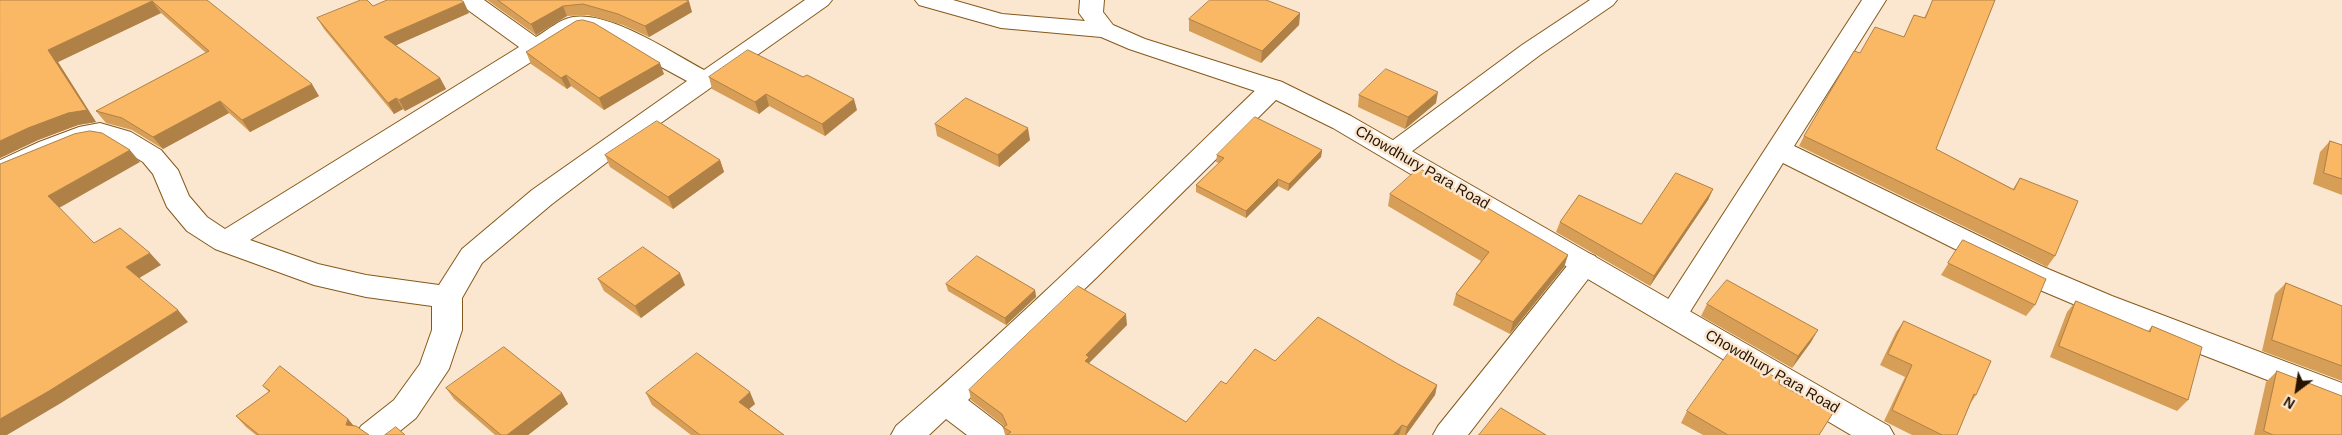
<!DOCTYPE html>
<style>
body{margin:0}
#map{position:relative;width:2342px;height:435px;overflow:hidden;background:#fbe7d0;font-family:Arial,sans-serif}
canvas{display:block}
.north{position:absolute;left:2272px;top:365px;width:50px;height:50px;-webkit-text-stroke:4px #fbe7d0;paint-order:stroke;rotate:211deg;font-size:14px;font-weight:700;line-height:20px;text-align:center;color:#261400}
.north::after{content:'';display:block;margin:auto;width:18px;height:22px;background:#261400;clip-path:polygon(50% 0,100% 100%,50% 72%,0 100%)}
</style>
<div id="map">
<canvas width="2342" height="435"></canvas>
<div class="north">N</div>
</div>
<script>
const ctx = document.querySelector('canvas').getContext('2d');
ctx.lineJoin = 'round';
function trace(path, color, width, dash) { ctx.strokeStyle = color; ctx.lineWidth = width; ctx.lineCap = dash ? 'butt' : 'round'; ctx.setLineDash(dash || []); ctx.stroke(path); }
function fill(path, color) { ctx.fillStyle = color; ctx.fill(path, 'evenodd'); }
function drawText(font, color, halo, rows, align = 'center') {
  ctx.font = font + ' Arial,sans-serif'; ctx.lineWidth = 5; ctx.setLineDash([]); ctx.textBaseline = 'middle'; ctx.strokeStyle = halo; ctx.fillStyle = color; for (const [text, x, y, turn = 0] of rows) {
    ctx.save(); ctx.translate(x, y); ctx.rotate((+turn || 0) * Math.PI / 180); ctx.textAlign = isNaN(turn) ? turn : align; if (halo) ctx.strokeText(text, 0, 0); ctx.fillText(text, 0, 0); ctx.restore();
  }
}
const minor = new Path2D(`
 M457,0H484L536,37C548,30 560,19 573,17C610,11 671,52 704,70L805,0H832L828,5L631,144L552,204L482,263L462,298V330L449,369L416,418L395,435H356L361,426L394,400L420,364L432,330V306L366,297L314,285L215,249L187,231L167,207L153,174L143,162L113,144L100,141L84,144L0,180V160L39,142L79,127L100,123L131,132L161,150L178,170L189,196L207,217L225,229L519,47L461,5ZM588,30L599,33L687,81L532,190L462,249L439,285L366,275L318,264L250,240L580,31Z
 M1590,0H1617L1613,5L1540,55L1403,158L1394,161L1385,158L1381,152L1385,146L1522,45Z
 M1862,0H1886L1794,146L2041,266L2112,296L2342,383V409L2092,312L2021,282L1783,163L1683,323L1673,326L1663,323L1658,315L1663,307Z
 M1273,80L1282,82L1285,88L1282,94L1096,278L968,400L1002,426L1007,435H967L946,419L929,435H891L896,426C1023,316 1143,198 1264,82Z
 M1585,252L1595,256L1599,263L1595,270L1468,435H1433L1438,426L1575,256Z`);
const tertiary = new Path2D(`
 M915,0H953L1002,14L1085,21L1079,13L1080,0H1104L1103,12L1113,25L1145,39L1282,82L1351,116L1889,426L1894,435H1851L1333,128L1264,94L1129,49L1101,37L1001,28L919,5Z`);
trace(minor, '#85591a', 2);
trace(tertiary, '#85591a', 2);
fill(minor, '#fff');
fill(tertiary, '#fff');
fill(new Path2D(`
 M0,0H207L319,96L250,132L229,113L163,149L132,130L106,123L96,111L206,53L161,13L58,62L96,122L78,125L38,140L0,158Z
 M487,0H686L692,12L649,37L623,25L588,15L567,16L536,35Z
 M1933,0H1995L1936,149L2013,189L2020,178L2055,256L2047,267L1799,146L1804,136L1860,53L1904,37L1914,15L1924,18Z
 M373,6L469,13L396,45L440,78L446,89L405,111L403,109L394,114L324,29L317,18Z
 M1300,13L1299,25L1261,63L1189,31V19Z
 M526,52L664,74L604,110L571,86L567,89L531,64Z
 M709,77L857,110L825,136L769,106L759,114L712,89Z
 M1359,95L1436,103L1405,129L1358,107Z
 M935,124L1030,140L999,167L937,136Z
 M2330,141L2342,145V195L2313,184L2320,152Z
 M1322,150L1321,157L1288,191L1278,186L1246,218L1196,192V185L1219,163L1216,162L1217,155Z
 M605,155L720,160L724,172L673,209L610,167Z
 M1713,189L1708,200L1650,286L1556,232L1560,222L1641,224Z
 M1390,194L1568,255L1564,267L1510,334L1453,305L1456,294L1481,261L1388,206Z
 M1963,240L2035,305L2026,316L1941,275Z
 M598,279L685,285L641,318L604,291Z
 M2286,283L2342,306V381L2262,351L2275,294Z
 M946,284L1035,290L1036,297L1006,325L948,291Z
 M2076,301L2148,331L2152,326L2188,400L2177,411L2050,357L2067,312Z
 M1707,304L1811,342L1792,368L1701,316Z
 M1904,321L1976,395L1970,404L1957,435H1912L1884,421L1905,377L1880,365L1896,332Z
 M1127,325L1089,363L1090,364L1186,422L1226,384L1275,361L1398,364L1437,385L1435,395L1406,435H1005L1003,427L1004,426L1003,425L971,400L969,390Z
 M2277,371L2342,435H2254L2266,382Z
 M263,386L348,419L353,425L369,435H256L246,427L236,416L269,392Z
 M446,388L562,393L568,404L528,435H495L454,399Z
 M646,393L755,404L749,409L784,435H691L652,405Z
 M1687,411L1819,435H1703L1681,423Z`), '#d79e57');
fill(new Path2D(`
 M152,1L161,13L58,62L96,122L78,125L38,140L0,158V141L48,50Z
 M689,1L692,12L649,37L645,26Z
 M464,2L469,13L390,48L384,37Z
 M563,6L567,16L536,35L531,24Z
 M1300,13L1299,25L1261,63L1262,51Z
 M660,63L664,74L604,110L599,98Z
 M566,75L571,86L567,89L561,78Z
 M440,78L446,89L405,111L399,100Z
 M312,84L319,96L250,132L242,120Z
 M1438,92L1436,103L1405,129L1408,117Z
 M766,94L769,106L759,114L755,102Z
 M396,98L403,109L394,114L388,103Z
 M854,99L857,110L825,136L822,124Z
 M220,101L229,113L163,149L153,137Z
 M1028,128L1030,140L999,167L998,155Z
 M130,150L140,162L59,208L48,196Z
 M1322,150L1321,157L1288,191L1289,184Z
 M720,160L724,172L673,209L668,197Z
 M1278,179V186L1246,218V211Z
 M1713,189L1708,200L1650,286L1654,276Z
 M150,253L161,265L136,280L126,267Z
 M1568,255L1564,267L1510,334L1513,322Z
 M680,273L685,285L641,318L635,306Z
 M1035,290L1036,297L1006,325L1005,318Z
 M178,310L188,322L61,403L7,435H0V419Z
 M1126,314L1127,325L1089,363L1090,367L1085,361L1086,355Z
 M1818,330L1811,342L1792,368L1798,356Z
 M1437,385L1435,395L1406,435H1405L1407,427Z
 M750,392L755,404L744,413L739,402Z
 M562,393L568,404L528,435H507Z
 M348,419L357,430L346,425Z
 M1402,425L1399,435H1393Z`), '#af8147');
const building = new Path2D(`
 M0,0H207L312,84L242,120L220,101L153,137L122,118L96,111L209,51L152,1L48,50L87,110L68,113L28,128L0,141Z
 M361,0H367L373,6L387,0H461L464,2L384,37L440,78L399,100L396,98L388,103L317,18Z
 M498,0H686L689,1L645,26L618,14L583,4L563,6L531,24Z
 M1210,0H1266L1300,13L1262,51L1189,19Z
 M1933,0H1995L1936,149L2014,190L2020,178L2078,201L2055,256L1804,136L1854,51L1860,53L1875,27L1904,37L1914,15L1925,18Z
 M583,20L594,23L660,63L599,98L566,75L561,78L526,52L576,21Z
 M748,50L803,77L807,75L854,99L822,124L766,94L755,102L709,77Z
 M1386,69L1438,92L1408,117L1359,95Z
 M966,98L1028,128L998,155L935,124Z
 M1255,117L1322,150L1289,184L1278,179L1246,211L1196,185L1224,158L1217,155Z
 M657,121L720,160L668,197L605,155Z
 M90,131L102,133L130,150L48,196L94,243L120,228L150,253L126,267L178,310L49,391L0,419V164L74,134Z
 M2330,141L2342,145V179L2324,173Z
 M1419,168L1568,255L1513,322L1456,294L1489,252L1390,194Z
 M1676,173L1713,189L1654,276L1560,222L1579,195L1641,224Z
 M1963,240L2046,279L2035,305L1948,263Z
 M643,247L680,273L635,306L598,279Z
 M977,256L1035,290L1005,318L946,284Z
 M1727,280L1818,330L1798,356L1707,304Z
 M2286,283L2342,306V366L2272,340Z
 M1078,286L1126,314L1086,355L1089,357L1085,361L1186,422L1221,381L1226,384L1255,349L1275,361L1318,317L1398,364L1437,385L1407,427L1402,425L1393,435H1007L1011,432L1003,427L1007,425L1002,414L969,390Z
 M2076,301L2150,332L2152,326L2202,347L2188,400L2059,346Z
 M1904,321L1991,361L1976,395L1974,394L1957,435H1942L1892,410L1912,365L1888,354Z
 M504,347L562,393L507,435H501L446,388Z
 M1730,351L1780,380L1779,384L1833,413L1819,435H1728L1687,411Z
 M697,353L750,392L739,402L784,435H700L646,393Z
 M280,366L348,419L346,425L356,426L369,435H259L236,416L270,391L263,386Z
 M2277,371L2342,396V435H2273L2264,431Z
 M1501,408L1546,435H1479Z
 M396,427L405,435H385Z`);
fill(building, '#fab865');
trace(building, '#af8147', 1);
drawText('15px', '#261400', '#fbe7d0', [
 ["Chowdhury Para Road",1422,168,30],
 ["Chowdhury Para Road",1772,372,30]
]);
</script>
